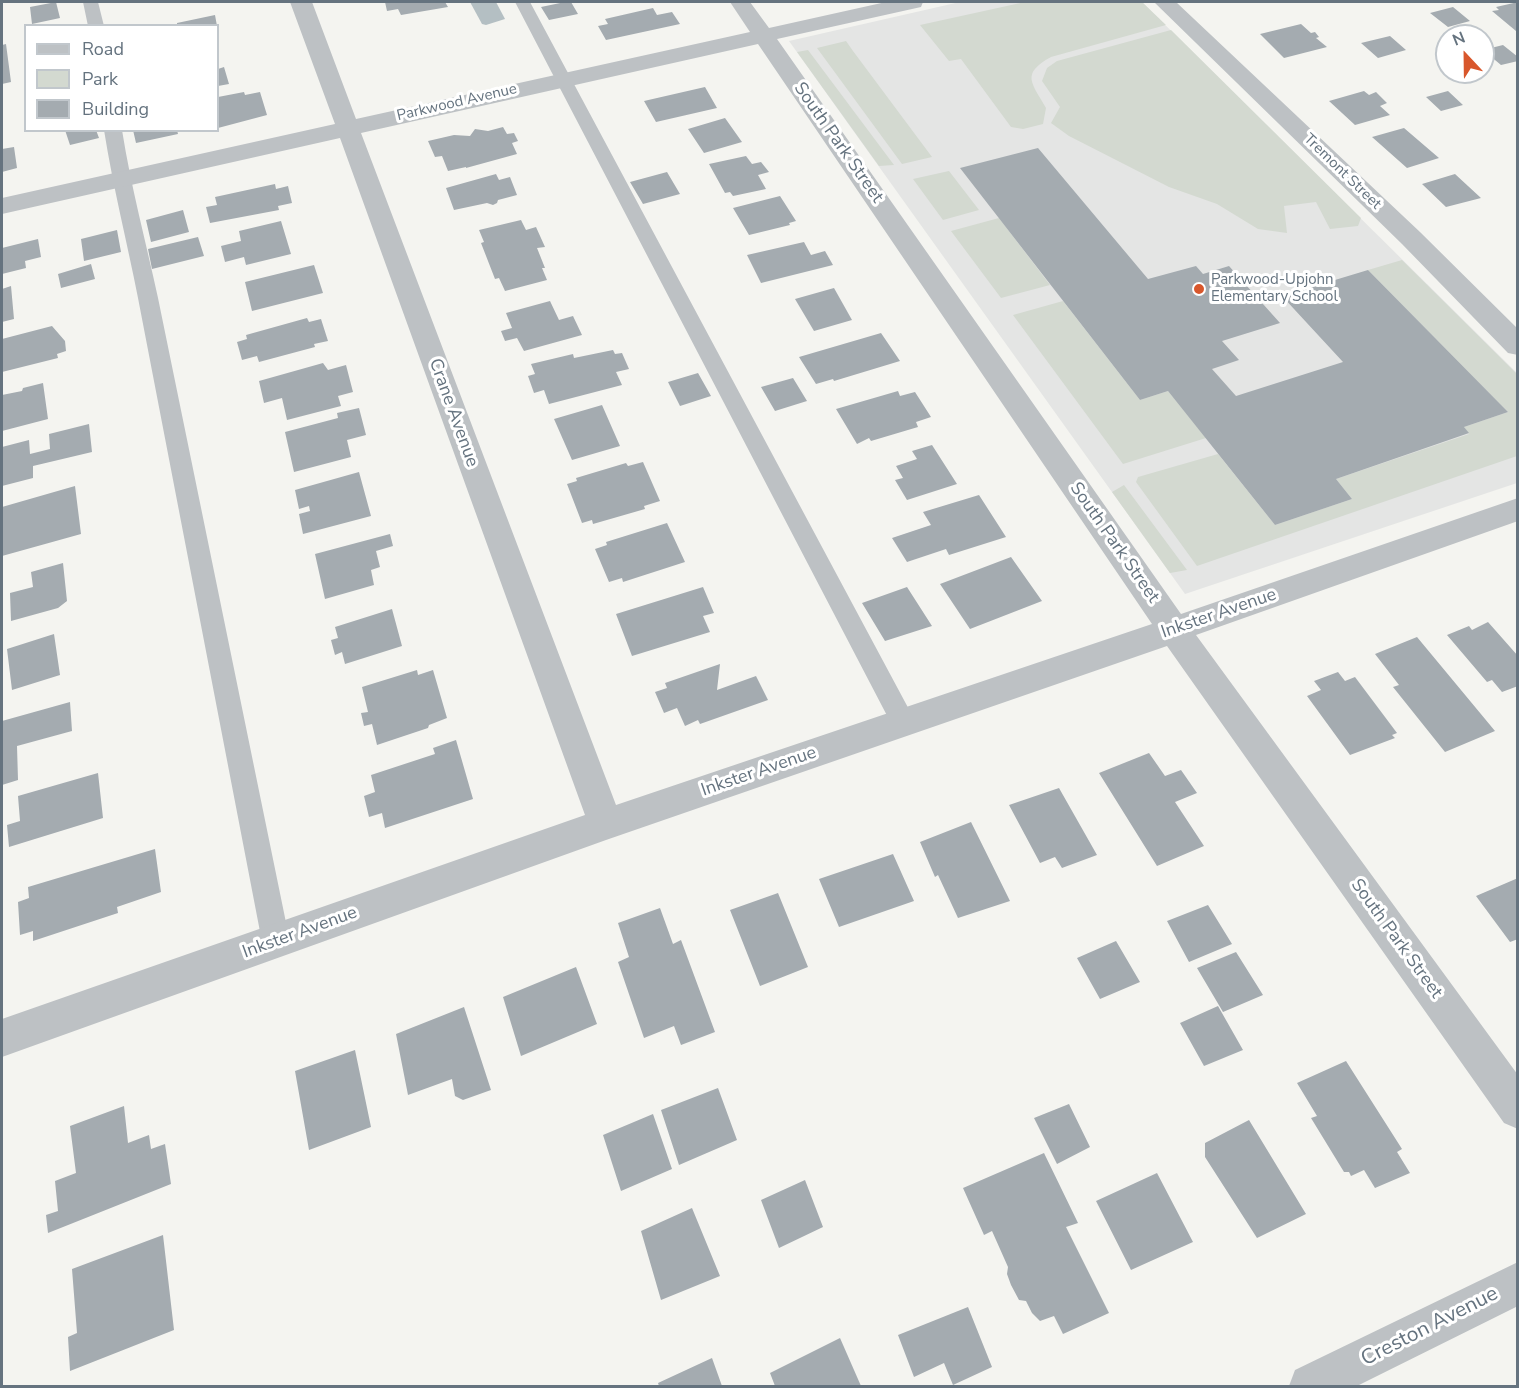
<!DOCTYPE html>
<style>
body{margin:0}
#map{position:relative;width:1519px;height:1388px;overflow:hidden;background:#f4f4f0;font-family:"Nunito Sans",sans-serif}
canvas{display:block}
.frame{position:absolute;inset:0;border:3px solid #65737f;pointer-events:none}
.legend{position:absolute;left:24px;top:24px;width:195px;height:108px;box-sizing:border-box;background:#fff;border:2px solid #c1c7cc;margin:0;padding:8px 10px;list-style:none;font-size:18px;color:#65737f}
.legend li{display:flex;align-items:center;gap:12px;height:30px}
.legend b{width:30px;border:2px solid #c1c7cc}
.north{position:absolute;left:1435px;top:24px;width:60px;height:60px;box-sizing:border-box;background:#fff;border:2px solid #c1c7cc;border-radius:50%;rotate:338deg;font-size:16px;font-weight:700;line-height:24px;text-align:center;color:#65737f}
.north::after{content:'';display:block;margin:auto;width:21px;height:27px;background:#d8572c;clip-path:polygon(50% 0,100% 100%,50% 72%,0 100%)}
</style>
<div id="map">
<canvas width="1519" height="1388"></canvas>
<div class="frame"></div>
<ul class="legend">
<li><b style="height:8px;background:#bdc1c4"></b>Road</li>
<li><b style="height:16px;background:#d3d9d0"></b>Park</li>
<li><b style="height:16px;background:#a4abb0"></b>Building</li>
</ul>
<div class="north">N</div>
</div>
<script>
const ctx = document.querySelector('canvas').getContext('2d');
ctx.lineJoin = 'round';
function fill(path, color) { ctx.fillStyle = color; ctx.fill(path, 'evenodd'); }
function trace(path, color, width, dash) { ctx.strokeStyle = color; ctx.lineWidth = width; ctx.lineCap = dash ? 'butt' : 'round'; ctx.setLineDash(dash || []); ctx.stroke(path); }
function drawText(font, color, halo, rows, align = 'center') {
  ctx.font = font + ' "Nunito Sans",sans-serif'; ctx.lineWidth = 6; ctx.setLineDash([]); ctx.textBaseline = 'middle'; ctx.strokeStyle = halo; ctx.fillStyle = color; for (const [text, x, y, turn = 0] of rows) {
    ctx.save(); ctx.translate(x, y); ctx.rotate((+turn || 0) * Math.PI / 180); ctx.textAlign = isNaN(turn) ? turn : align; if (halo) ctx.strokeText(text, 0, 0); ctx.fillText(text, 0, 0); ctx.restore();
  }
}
fill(new Path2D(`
 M960,2H1142L1517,373V483L1185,594L789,41Z`), '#e4e5e4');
fill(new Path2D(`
 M1025,2H1142L1166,25L1051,57C1020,74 1032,83 1046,108L1043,124L1023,129L1011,127L961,59L949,61L920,25Z
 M1171,30L1361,218L1358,226L1330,229L1316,202L1284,206L1287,233L1258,229L1217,204L1169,187L1069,136L1051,123L1060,107L1042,81L1047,68L1057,61Z
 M846,41L853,51L932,157L902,164L817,48Z
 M808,50L894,165L879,166L797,52Z
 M949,171L979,210L943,220L913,179Z
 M999,218L1050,285L1001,298L951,231Z
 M1402,260L1517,374V456L1197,566L1136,482L1138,477L1218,454L1275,525L1352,499L1336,479L1469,434L1464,427L1508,412L1368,270Z
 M1063,301L1140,400L1168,391L1206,438L1123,464L1013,315Z
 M1124,485L1187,570L1170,573L1112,492Z`), '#d3d9d0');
fill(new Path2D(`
 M470,2H496L505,19L486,25L482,24Z`), '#b4bfc3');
fill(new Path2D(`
 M56,2L60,18L32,24L30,7Z
 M385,2H445L448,7L401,15L398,9L387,11Z
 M565,2H571L578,14L549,20L541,7Z
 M1518,2V31H1516L1492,11L1499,10L1496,7Z
 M1453,7L1470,21L1448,27L1430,13Z
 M653,8L657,15L672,12L680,24L606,40L598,26L608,24L605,19Z
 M215,15L217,26H177V23Z
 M1301,24L1311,33L1315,32L1319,37L1316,38L1327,47L1284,58L1260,34Z
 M1390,36L1406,50L1378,58L1361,43Z
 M6,44L11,82L2,84V45Z
 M1503,45L1518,57V61L1501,65L1483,50Z
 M224,67L229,84L218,86V69Z
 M705,87L717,108L656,122L644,101Z
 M1364,91L1369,95L1376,92L1387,103L1380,106L1390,115L1355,125L1329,101Z
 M1448,91L1463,105L1441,111L1426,97Z
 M244,92L245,95L260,92L267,115L218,128V97Z
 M725,118L742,142L704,153L688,129Z
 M503,127L507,134L514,133L518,141L512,143L517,154L466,168V167L448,171L442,156L435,157L428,141L454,135L470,136L475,129L488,131Z
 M1404,128L1439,158L1407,168L1372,137Z
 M65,130H96L99,138L70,145Z
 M133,130H177L178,134L136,143Z
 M14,147L17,168L2,172V149Z
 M1038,148L1148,279L1196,266L1203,274L1229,266L1280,323L1222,341L1239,360L1212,369L1236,396L1343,362L1282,296L1368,270L1508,412L1464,427L1469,433L1336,479L1352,499L1275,525L1168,391L1140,400L960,168Z
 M746,156L752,164L761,162L769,172L758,175L766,189L733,196L730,192L725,193L709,164Z
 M667,172L680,194L643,204L630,182Z
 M496,174L499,180L510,177L517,195L498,200L497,203L493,205L487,203L454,210L446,188Z
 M1455,174L1481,198L1446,207L1422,184Z
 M275,184L276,189L288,186L292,203L278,206L279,210L210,223L206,207L217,205L215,197Z
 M780,196L796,221L789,223L790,225L749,235L733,208Z
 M183,210L189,232L151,242L146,220Z
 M521,220L526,230L536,227L545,247L537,248L545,268H542L547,280L505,291L499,278L495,279L481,243L484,242L479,230Z
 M281,221L291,254L246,265L244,257L225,262L221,246L241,241L239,231Z
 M117,230L121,252L84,261L81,239Z
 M198,237L204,256L152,269L148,249Z
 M38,239L41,257L25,261L26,268L2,274V248Z
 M804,242L811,255L825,251L833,265L761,283L747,255Z
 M91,264L95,279L61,288L58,274Z
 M314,265L323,293L252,311L245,282Z
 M11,286L14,319L2,322V289Z
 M834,288L852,320L814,331L795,299Z
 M550,301L559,320L573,316L582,335L524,351L517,338L505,341L501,331L512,328L506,313Z
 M307,318L309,322L321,319L328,341L314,344L315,347L259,362L257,356L242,360L237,342L247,339L246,335Z
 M52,326L65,341L66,351L57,354L58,358L2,372V339Z
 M881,333L900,361L834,381L833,379L816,384L799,357Z
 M613,350L615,354L622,353L629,369L616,372L622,385L549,404L544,390L534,393L528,376L535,374L531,364L573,354L574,358Z
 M323,363L328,370L346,365L353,392L338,396L341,406L287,420L282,398L264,403L259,381Z
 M698,373L711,396L680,406L668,382Z
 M793,378L807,401L775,411L761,387Z
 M43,383L48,419L2,431V395L22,391L23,388Z
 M898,391L900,396L915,392L931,417L916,422L918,427L871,441L869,438L857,444L836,409Z
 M602,405L620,446L572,460L554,419Z
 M359,408L366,435L347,440L351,457L294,472L285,432L338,418L337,413Z
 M89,424L92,452L33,466V478L2,486V447L29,440L30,454L50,449L49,434Z
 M932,445L957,484L907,500L895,480L903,478L896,466L917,459L912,451Z
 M643,462L660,501L644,506L645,509L593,524L592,520L582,523L567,484L577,481L576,478L626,463L628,466Z
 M359,472L371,516L303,534L299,514L310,511L309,506L299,509L295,490Z
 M75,486L81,534L2,556V507Z
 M979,495L1006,537L949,555L946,549L907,562L892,538L931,525L923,512Z
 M667,523L685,562L623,582L622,578L609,582L595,549L607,545L606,542Z
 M390,534L393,546L376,551L380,567L371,570L374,585L325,599L315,554Z
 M1011,557L1042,601L970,629L940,584Z
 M63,563L67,601L58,608L11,621L10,593L33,587L31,572Z
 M703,587L714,613L703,616L710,632L632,656L616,614Z
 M907,587L932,626L885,641L862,603Z
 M392,609L402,646L345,664L342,652L335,655L331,640L338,638L335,627Z
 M1488,622L1518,656V686L1502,692L1492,680L1487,682L1447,635L1469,626L1472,630Z
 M54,634L60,675L12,690L7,649Z
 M1417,637L1495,731L1445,752L1393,687L1399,685L1375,654Z
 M720,664L717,690L756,676L768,700L700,724L698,720L685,726L677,708L664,713L655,692L667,688L665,683Z
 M417,670L418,675L433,670L447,718L429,725L428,728L377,745L372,724L364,726L361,713L368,712L362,687Z
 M1338,672L1345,681L1355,677L1397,733L1392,735L1395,738L1350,755L1307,696L1321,690L1314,681Z
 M70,702L72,731L17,746L18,780L2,785V721Z
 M456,740L473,799L385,828L382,813L369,817L364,796L375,792L371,775L435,754L433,748Z
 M1149,753L1165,776L1181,770L1197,793L1175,802L1204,846L1157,866L1099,773Z
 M98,773L103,818L9,847L7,825L20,821L18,796Z
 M1059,788L1097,855L1062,868L1055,857L1040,863L1009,805Z
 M971,822L1010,901L958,918L938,875L935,877L920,842Z
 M155,849L161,892L117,907L118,913L33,941V931L20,935L18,902L29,898L28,887Z
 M893,854L914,901L839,927L819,879Z
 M1518,878V939L1510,942L1476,896Z
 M778,893L808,967L760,986L730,910Z
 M1208,905L1232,944L1189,962L1167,921Z
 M660,908L673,944L681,940L715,1032L681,1045L674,1026L644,1038L618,962L629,957L618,923Z
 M1116,941L1140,982L1100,999L1077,958Z
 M1236,952L1263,995L1223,1012L1197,968Z
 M576,967L597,1024L521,1056L503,997Z
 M1218,1006L1243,1050L1204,1066L1180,1023Z
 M464,1007L491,1090L463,1100L455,1096L452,1079L408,1095L396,1034Z
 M355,1050L371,1127L309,1150L295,1071Z
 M1346,1061L1402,1149L1397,1152L1410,1173L1375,1188L1364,1170L1351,1176L1349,1172H1344L1311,1118L1317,1116L1297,1083Z
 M718,1088L737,1140L679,1165L661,1110Z
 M1069,1104L1090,1147L1057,1164L1034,1118Z
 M124,1106L128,1143L149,1135L151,1149L165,1144L171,1184L48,1233L46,1215L58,1211L55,1181L76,1173L70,1126Z
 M653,1114L672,1169L621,1191L603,1135Z
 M1249,1120L1306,1214L1257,1238L1205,1157V1143Z
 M1044,1153L1078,1223L1066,1227L1109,1313L1063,1334L1054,1316L1040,1321L1032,1313L1026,1301L1019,1300L1011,1285L1007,1274L1008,1267L992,1231L984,1235L963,1188Z
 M1157,1173L1193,1242L1131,1270L1096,1201Z
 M805,1180L823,1227L779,1248L761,1200Z
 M692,1208L720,1276L661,1300L641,1231Z
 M163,1235L174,1330L70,1371L68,1337L77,1333L72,1269Z
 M968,1307L992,1367L953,1385L944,1363L914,1377L898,1335Z
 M840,1338L861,1386H775L770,1373Z
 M712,1358L722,1386H659L658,1383Z`), '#a4abb0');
fill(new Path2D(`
 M83,2H98L104,26H88Z
 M515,2H530L912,715L915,722L912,729L903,733L894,729Z
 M104,130H122C131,187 146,242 158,298L290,942L286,951L276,955L266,951L262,942L138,298C127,242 113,187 104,130Z`), '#bdc1c4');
fill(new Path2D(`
 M290,2H312L356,119L750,32L730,2H750L769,28L886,2H923L921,7L777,39L1181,614L1518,498V521L1196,635L1518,1075V1129L1504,1123L1167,646L606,840L2,1057V1019L585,815L340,138L2,214V198L335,124ZM758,44L1152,624L616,805L361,133Z
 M1154,2H1176L1420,232L1518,329V355L1508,353L1402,244Z
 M1518,1262V1306L1357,1386H1289L1295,1370Z`), '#bdc1c4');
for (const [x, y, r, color] of [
 [1199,289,6,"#d8572c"]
]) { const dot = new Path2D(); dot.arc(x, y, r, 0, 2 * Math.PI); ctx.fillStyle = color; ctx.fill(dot); trace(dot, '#fff', 2); }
drawText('15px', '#65737f', '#fff', [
 ["Parkwood Avenue",457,103,-13],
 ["Tremont Street",1342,172,44]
]);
drawText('15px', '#65737f', '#fff', [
 ["Parkwood-Upjohn",1211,280],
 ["Elementary School",1211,297]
], 'left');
drawText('18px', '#65737f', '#fff', [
 ["South Park Street",838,143,55],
 ["Crane Avenue",453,413,70],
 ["South Park Street",1114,543,55],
 ["Inkster Avenue",1219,614,-19],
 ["Inkster Avenue",759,772,-19],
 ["Inkster Avenue",300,933,-20],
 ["South Park Street",1396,939,54]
]);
drawText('21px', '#65737f', '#fff', [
 ["Creston Avenue",1430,1327,-27]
]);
</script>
